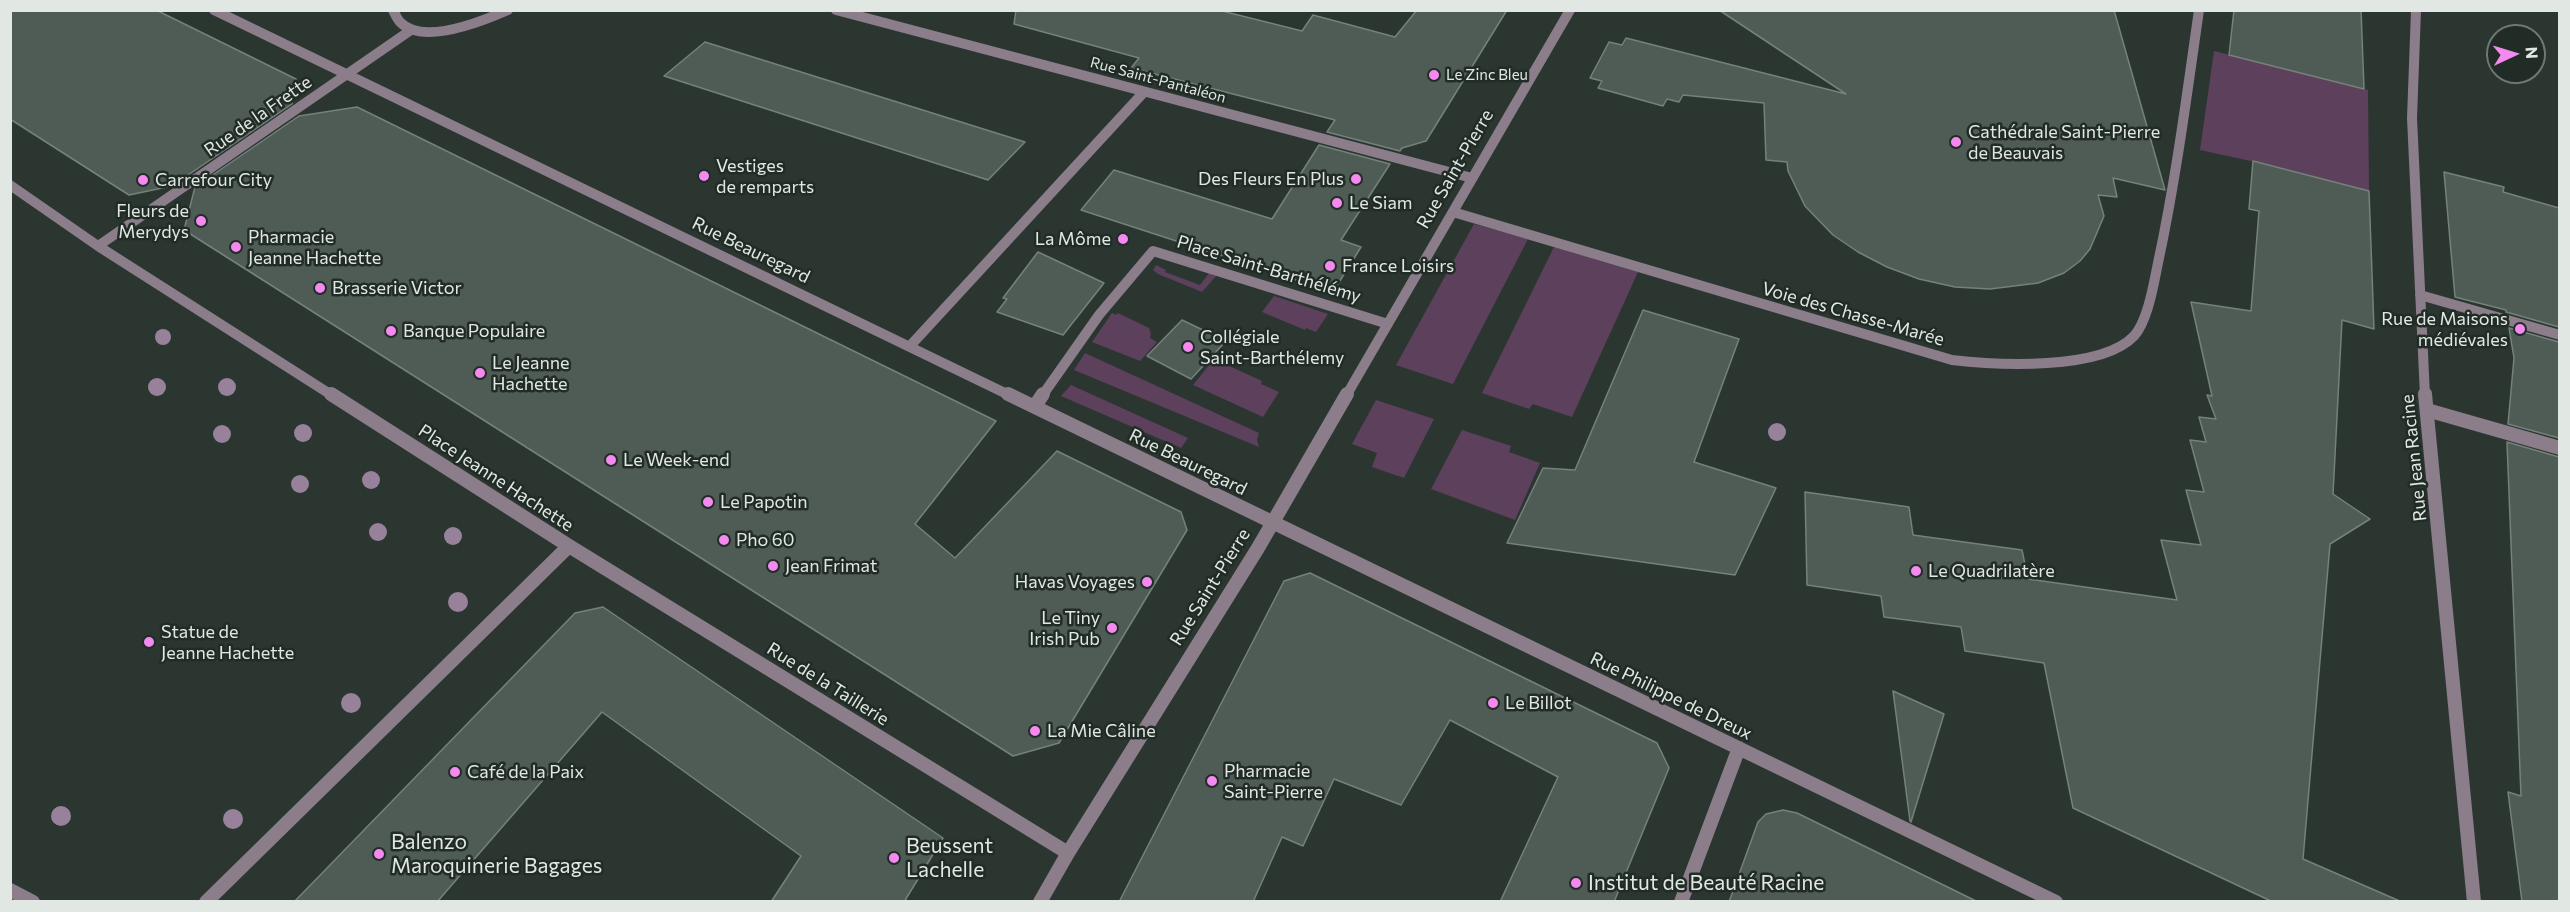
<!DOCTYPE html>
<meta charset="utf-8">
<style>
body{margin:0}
#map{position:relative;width:2570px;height:912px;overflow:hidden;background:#2b3631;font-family:Commissioner,sans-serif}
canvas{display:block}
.frame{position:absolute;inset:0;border:12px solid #e1e8e4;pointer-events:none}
.north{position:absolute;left:2486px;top:24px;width:60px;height:60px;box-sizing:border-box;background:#222c27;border:2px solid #6e7773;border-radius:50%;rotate:86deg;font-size:16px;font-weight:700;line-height:24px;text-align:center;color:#e1e8e4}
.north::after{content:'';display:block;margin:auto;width:21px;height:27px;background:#f489f0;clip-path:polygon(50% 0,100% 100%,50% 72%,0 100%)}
</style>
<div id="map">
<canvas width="2570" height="912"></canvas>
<div class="frame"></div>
<div class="north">N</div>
</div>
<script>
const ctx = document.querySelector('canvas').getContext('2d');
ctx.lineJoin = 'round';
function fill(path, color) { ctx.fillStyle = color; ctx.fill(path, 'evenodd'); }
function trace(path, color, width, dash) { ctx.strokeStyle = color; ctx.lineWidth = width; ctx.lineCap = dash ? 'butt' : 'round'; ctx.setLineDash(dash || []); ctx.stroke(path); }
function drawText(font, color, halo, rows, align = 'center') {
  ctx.font = font + ' Commissioner,sans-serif'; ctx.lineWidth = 5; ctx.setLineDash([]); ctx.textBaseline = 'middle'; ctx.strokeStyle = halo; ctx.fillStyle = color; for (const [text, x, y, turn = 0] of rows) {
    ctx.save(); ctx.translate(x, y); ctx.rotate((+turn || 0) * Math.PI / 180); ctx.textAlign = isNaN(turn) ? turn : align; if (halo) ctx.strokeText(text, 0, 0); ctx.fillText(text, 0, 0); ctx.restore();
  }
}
fill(new Path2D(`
 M2214,51L2368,90L2369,191L2278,167L2200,150Z
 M1474,224L1528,239L1453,384L1396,365Z
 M1554,247L1638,272L1572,417L1533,404L1529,409L1482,393Z
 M1156,265L1166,270L1165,272L1200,285L1209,273L1217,275L1202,292L1158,274L1153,270Z
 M1274,296L1328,314L1316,332L1306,328L1305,330L1262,312Z
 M1112,313L1116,315L1118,313L1149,328L1151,334L1150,338L1157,342L1140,361L1092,342Z
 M1085,353L1259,433L1257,440L1259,447L1074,370Z
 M1214,359L1262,381L1261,384L1279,392L1263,417L1193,385Z
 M1071,385L1188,438L1181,448L1061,396Z
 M1376,400L1434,419L1404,478L1372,467L1377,453L1352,444Z
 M1462,430L1511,446L1509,452L1540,463L1515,520L1431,489Z`), '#5d405b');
const building = new Path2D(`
 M10,10H156L296,79L292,104L172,186L129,195L10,119Z
 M1016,10H1218L1302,31L1313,15L1395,37L1417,10H1507L1426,141L1402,148L1400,151L1327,132L1335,120L1131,68L1139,58L1014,24Z
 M1719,10H2114L2165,190L2113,178L2117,197L2098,195L2104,216L2090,249L2080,261L2064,273L2038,283L1990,289L1955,287L1919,279L1887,267L1858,252L1833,235L1805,206L1788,171L1787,162L1766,160L1764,103L1683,95L1679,102L1667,99L1663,106L1598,88L1602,81L1590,78L1609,42L1622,45L1626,38L1846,94Z
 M2234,10H2361L2364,89L2229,55Z
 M705,42L1025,142L988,180L664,76Z
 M357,107L996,421L915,524L955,558L1057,451L1181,512L1187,530L1059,743L1013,756L184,230L195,187L299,116Z
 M1319,145L1390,164L1341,240L1361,247L1333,292L1081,210L1114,170L1272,219Z
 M2253,161L2369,191L2374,329L2342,320L2333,494L2370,519L2330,544L2303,859L2402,902H2273L2073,808L2044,663L1965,651L1961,627L1884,617L1881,596L1807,585L1805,492L1909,507L1913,535L2022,550L2028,579L2177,600L2161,540L2201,545L2186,490L2204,492L2190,440L2206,442L2199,417L2216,419L2207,395L2212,396L2191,302L2251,311L2259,211L2249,209Z
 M2444,172L2504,187L2503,192L2559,208V327L2506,312V310L2455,297Z
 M1038,252L1104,283L1063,335L997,312L1007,299L1003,298Z
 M1643,310L1739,339L1694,462L1776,488L1735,575L1507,543L1543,468L1575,470Z
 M1182,320L1226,341L1191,379L1147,356Z
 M2509,328L2559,342V438L2508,424L2514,358Z
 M2507,442L2559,457V902H2522L2508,792L2521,796Z
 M1310,573L1657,743L1669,768L1614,902H1500L1558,777L1450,720L1401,805L1334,779L1303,846L1282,837L1253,902H1119L1284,581Z
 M603,607L943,838L904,902H771L801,856L602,712L437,902H294L575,613Z
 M1893,691L1944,714L1911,822L1910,821Z
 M1783,810L1797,813L1978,902H1729L1758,822L1766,814Z`);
fill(building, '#4f5b55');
trace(building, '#75827b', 1.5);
trace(new Path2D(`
 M910,346L1144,92`), '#8c7d8b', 10);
trace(new Path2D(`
 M2427,410L2560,448`), '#8c7d8b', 14);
trace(new Path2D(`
 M214,10L1011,396
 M393,10C395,14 397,19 400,22C423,46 483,21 508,10
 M836,10L1472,178
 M2416,10L2412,118L2425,396
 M10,185L98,246L333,396
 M1453,212L1952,360C1996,365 2101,371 2134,336C2148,321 2154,282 2158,263C2176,179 2187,94 2199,10
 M98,246L411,30
 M2420,295L2560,335
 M1042,396L1099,315L1153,251L1388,324
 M1346,396L1570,10`), '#8c7d8b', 10);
trace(new Path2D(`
 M331,394L569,546L1068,853
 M1008,394L2056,902
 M2425,394L2474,902
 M1035,406L1043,394
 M10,890L33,902
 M206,902L569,546
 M1040,902L1068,853L1258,548L1347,394
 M1681,902L1739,748`), '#8c7d8b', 14);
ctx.fillStyle = '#98819a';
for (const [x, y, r] of [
 [163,337,8],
 [157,387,9],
 [227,387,9],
 [1777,432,9],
 [303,433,9],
 [222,434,9],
 [371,480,9],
 [300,484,9],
 [378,532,9],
 [453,536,9],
 [458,602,10],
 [351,703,10],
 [61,816,10],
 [233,819,10]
]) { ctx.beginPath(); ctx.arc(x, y, r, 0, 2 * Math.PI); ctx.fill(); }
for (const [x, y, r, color] of [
 [1434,75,6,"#f489f0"],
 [1956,142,6,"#f489f0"],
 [704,176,6,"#f489f0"],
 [1356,179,6,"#f489f0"],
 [143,180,6,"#f489f0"],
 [1337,203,6,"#f489f0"],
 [201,221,6,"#f489f0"],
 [1123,239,6,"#f489f0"],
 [236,247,6,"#f489f0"],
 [1330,266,6,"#f489f0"],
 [320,288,6,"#f489f0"],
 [2520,329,6,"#f489f0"],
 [391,331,6,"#f489f0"],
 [1188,347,6,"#f489f0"],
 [480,373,6,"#f489f0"],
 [611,460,6,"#f489f0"],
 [708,502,6,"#f489f0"],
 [724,540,6,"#f489f0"],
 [773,566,6,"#f489f0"],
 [1916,571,6,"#f489f0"],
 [1147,582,6,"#f489f0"],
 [1112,628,6,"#f489f0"],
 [149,642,6,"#f489f0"],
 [1493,703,6,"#f489f0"],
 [1035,731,6,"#f489f0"],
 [455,772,6,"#f489f0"],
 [1212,781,6,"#f489f0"],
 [379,854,6,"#f489f0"],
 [894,858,6,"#f489f0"],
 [1576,883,6,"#f489f0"]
]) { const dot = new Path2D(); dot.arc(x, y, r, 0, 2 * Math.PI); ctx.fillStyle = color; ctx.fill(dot); trace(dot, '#222c27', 2); }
drawText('15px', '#e1e8e4', '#222c27', [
 ["Le Zinc Bleu",1446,75]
], 'left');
drawText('15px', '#e1e8e4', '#222c27', [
 ["Rue Saint-Pantaléon",1158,80,15]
]);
drawText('18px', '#e1e8e4', '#222c27', [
 ["Rue de la Frette",258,116,-35],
 ["Rue Saint-Pierre",1455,169,-60],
 ["Rue Beauregard",751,250,26],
 ["Place Saint-Barthélémy",1269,269,17],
 ["Voie des Chasse-Marée",1853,314,16],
 ["Rue Jean Racine",2414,458,-96],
 ["Rue Beauregard",1188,462,26],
 ["Place Jeanne Hachette",496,478,33],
 ["Rue Saint-Pierre",1210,587,-58],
 ["Rue de la Taillerie",828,684,32],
 ["Rue Philippe de Dreux",1671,696,26]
]);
drawText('18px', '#e1e8e4', '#222c27', [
 ["Cathédrale Saint-Pierre",1968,132],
 ["de Beauvais",1968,153],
 ["Vestiges",716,166],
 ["de remparts",716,187],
 ["Des Fleurs En Plus",1344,179,"right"],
 ["Carrefour City",155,180],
 ["Le Siam",1349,203],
 ["Fleurs de",189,211,"right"],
 ["Merydys",189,232,"right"],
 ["Pharmacie",248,237],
 ["Jeanne Hachette",248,258],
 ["La Môme",1111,239,"right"],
 ["France Loisirs",1342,266],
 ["Brasserie Victor",332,288],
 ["Rue de Maisons",2508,319,"right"],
 ["médiévales",2508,340,"right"],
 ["Banque Populaire",403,331],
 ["Collégiale",1200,337],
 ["Saint-Barthélemy",1200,358],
 ["Le Jeanne",492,363],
 ["Hachette",492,384],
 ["Le Week-end",623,460],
 ["Le Papotin",720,502],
 ["Pho 60",736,540],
 ["Jean Frimat",785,566],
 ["Le Quadrilatère",1928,571],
 ["Havas Voyages",1135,582,"right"],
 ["Le Tiny",1100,618,"right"],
 ["Irish Pub",1100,639,"right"],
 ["Statue de",161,632],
 ["Jeanne Hachette",161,653],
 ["Le Billot",1505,703],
 ["La Mie Câline",1047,731],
 ["Pharmacie",1224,771],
 ["Saint-Pierre",1224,792],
 ["Café de la Paix",467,772]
], 'left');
drawText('21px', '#e1e8e4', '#222c27', [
 ["Balenzo",391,842],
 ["Maroquinerie Bagages",391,866],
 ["Beussent",906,846],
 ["Lachelle",906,870],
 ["Institut de Beauté Racine",1588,883]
], 'left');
</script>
